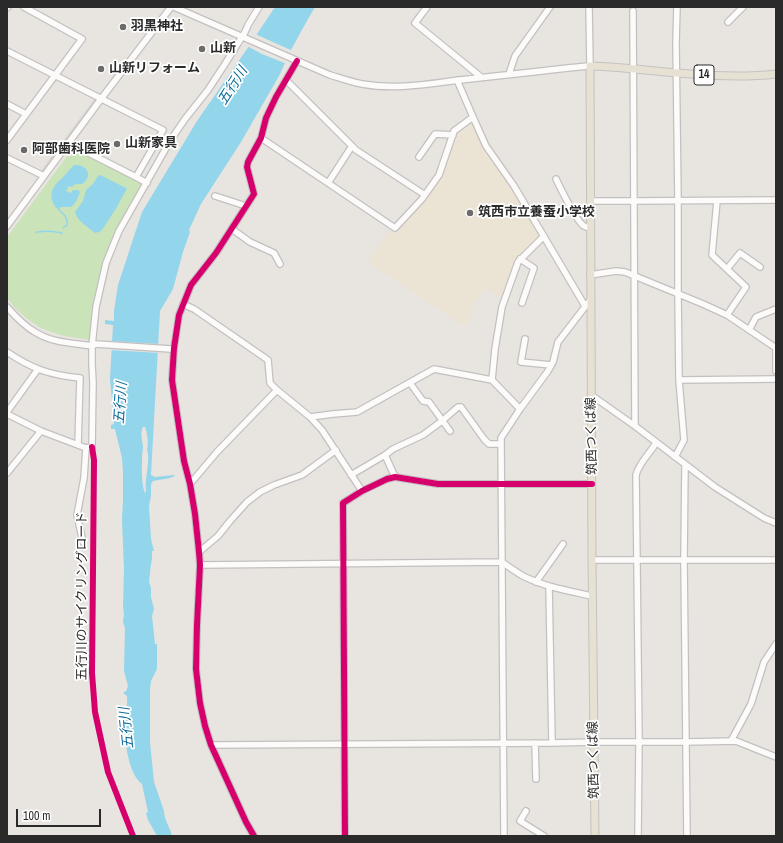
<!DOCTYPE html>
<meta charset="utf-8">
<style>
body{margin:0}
#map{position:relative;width:783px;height:843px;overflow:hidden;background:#e8e4e0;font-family:"Archivo Narrow",sans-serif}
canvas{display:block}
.frame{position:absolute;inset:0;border:8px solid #2a2a2a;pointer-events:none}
.scale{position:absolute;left:16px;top:809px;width:85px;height:18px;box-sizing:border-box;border:2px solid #2a2a2a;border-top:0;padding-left:5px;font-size:12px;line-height:14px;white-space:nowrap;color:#2a2a2a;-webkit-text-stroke:3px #fff;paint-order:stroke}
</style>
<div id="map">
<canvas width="783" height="843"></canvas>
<div class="frame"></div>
<div class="scale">100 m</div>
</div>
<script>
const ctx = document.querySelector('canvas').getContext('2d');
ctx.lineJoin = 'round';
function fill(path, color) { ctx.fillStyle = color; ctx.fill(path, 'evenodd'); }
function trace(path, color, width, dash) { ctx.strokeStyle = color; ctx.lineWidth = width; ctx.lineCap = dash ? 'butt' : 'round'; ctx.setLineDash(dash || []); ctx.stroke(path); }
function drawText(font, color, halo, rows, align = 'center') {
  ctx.font = font + ' "Archivo Narrow","Noto Sans JP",sans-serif'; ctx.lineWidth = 3.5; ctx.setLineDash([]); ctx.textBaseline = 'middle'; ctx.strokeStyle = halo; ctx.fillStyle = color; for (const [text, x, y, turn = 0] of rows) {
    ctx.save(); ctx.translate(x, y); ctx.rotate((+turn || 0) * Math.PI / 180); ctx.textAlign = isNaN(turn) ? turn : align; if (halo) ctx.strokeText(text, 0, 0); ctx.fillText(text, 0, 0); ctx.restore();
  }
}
fill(new Path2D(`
 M471,122L486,151L491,157V160L502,174L504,175L513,188L540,234L539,237L527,248L515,261L510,280L502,299L485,288L473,305L468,324L464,326L368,262L388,232L394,231L397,233L401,228L399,227L441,177L456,135Z`), '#ebe3d4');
fill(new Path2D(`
 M73,148L143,183V187L105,260L91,336L89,340L64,336L51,332L39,327L26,318L15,308L7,298V237Z`), '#cbe3b8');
fill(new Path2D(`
 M95,98L96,101L44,172L43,173L40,172Z`), '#dad6d1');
fill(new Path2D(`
 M275,7H315L308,19L292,48L279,76L241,142L201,204L189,230L190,232L183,252L173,289L160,311L151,475L155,477L174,475L175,476L170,478L153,481L151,484V496L149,506L151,539L154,551H152V559L151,564L149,582L151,588V597L154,609L152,616L155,644H157V669L151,681L150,690V742L154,782L164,811C164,820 170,827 172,836H157L148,820L146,813L148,812L142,784C128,774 124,738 125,721C125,712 128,706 127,696L123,693L126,691L128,686L124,671L125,628L123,622L124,614L123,607L124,569L122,520L123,499V472L122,458L115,429H111V425L114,424L110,379L113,325L105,324V320L114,321V311L118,285L142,212L197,121L247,49ZM143,427H145C147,431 149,445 147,449C151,462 144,478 146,492L145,493C141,484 142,468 142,458C142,454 143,450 143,446C142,439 140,433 143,427Z
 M74,165C87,164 94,176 82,184C78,184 75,183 72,187L69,186L66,191L71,193L73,190H78L80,192C78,198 76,203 71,207H61L59,210C50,204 49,192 56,184C58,181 61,180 63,177C67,173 70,169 74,165Z
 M100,175L126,188L127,189L121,199L117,207L102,230L99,232L95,233C88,227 77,221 75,212L83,201L86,190L93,184L98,176Z`), '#93d5ea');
fill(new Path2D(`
 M255,34L293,51L287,64L262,54L247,46Z
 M110,341L160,344V353L110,350Z`), '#e8e4e0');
trace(new Path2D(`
 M59,210C64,214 68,218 67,225L63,228
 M36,233L37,232C45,231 54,231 62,233`), '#93d5ea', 1.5);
const minor = new Path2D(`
 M174,7L330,75C340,78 351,82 362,84C395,90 427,84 460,80C487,77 514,74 542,71C558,69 574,67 590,66L589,7
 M427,7L415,23L481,77
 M7,8L8,7
 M633,11L635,426
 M728,22L743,7
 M7,51L163,130L136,177L69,143
 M509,74L515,56L550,7
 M286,80L356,150L425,195
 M457,80L473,117L486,146L514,186L585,306
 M7,104L26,114
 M261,138L395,228L422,199L439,175L454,131L473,117
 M7,140L82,39L24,7
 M419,157L435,134L453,135
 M7,158L44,176
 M136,177L147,183
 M556,179C561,189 576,221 584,226C587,228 588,227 591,228
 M328,183L352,146
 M215,196L246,206
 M591,201H634L776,200
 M717,201L712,255L746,287L727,315
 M7,226L101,99L171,7
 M232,229L250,242L274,253L280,264
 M520,259L534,268L522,303
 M727,269L740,253L760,267
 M590,275L616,271L625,272L703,304L727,315L776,348
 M183,304L194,309L268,360L270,383L277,390L310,417L322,430L362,491
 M7,307C15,316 24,326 35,332C52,343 73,343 92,346L96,344L171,349L174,348
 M749,330L756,317L776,309
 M525,339L521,362L551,365
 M776,348V371
 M7,352C32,369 50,375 80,378L78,445
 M492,380L495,349L502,307L518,262L544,236
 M679,380L776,379
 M410,383L423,401L429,402L450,431
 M591,395L635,426L715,487L764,518L776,523
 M7,412L38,369
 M7,414L41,431L86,448L92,447L93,383L92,364V346L96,307L106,263L119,231L170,141L185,119L208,90L225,64L245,32L248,25L259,7
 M310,417L333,414L357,412L434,369L492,380L520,409
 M385,455L395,477
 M675,457L684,440L679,380L678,294V201L676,42L677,7
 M685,465L684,561L687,836
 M7,473L41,431
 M351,475L385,455L393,449L423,435L442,421L458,407H461L484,439L489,444H501
 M190,484L217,452L277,390
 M83,542L77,515L84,478L86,448
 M199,552L218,536L230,521L247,502L260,492L274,485L302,475L336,450
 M592,560H776
 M200,565L502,562C509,567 516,572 523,576C545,587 569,591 592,596
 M536,582L563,544
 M549,586L552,743
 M731,741L751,704L764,662L776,644
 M535,743L536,779
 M211,745L552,743L594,742H687L736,741L776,757
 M526,811L520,821L544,836
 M254,836L246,822L211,745L205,726L200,703L196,669L197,625L200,565L199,552L195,514L190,484L184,461L172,380L174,348L179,315L191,285L216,253L254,194L247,167L248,162L261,138L266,118L276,97L297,61
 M345,836L343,503L362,491L387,479L395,477L438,484H592
 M504,836L501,438L520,409L548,371L553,362L558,342L591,299
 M638,836L639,742L636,475C639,463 650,453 656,443`);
const major = new Path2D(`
 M595,836L592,560L590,66C652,68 714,81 776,74`);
trace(minor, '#c2c0c1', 8);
trace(major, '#c4c3c1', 9);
trace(minor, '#fcfbfa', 5.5);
trace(major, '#e6e1d3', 7);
trace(new Path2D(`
 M92,447L94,460L93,570L92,673L95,712L108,772L133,836
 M254,836L246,822L211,745L205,726L200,703L196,669L197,625L200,565L199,552L195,514L190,484L184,461L172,380L174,348L179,315L191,285L216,253L254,194L247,167L248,162L261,138L266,118L276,97L297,61
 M345,836L343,503L362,491L387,479L395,477L438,484H592`), '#d6006c', 6);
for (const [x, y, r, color] of [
 [123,27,4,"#6c6b6a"],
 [202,49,4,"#6c6b6a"],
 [101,69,4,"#6c6b6a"],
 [117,144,4,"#6c6b6a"],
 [24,150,4,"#6c6b6a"],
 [470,213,4,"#6c6b6a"]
]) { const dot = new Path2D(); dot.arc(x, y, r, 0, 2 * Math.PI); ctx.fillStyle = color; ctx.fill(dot); trace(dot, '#fff', 1.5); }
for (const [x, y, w] of [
 [704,75,20]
]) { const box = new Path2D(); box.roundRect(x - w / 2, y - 10, w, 20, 3); ctx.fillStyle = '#fff'; ctx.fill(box); trace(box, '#2a2a2a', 1); }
drawText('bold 12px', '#2a2a2a', null, [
 ["14",704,75]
]);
drawText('bold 13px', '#2a2a2a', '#fff', [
 ["羽黒神社",131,27],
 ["山新",210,49],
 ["山新リフォーム",109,69],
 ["山新家具",125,144],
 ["阿部歯科医院",32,150],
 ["筑西市立養蚕小学校",478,213]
], 'left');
drawText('13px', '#2a2a2a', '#fff', [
 ["筑西つくば線",592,436,-91],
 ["五行川のサイクリングロード",83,596,-90],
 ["筑西つくば線",594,760,-91]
]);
drawText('italic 14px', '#0e6c99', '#fff', [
 ["五行川",233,86,-58],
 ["五行川",121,403,-86],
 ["五行川",127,728,-96]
]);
</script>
